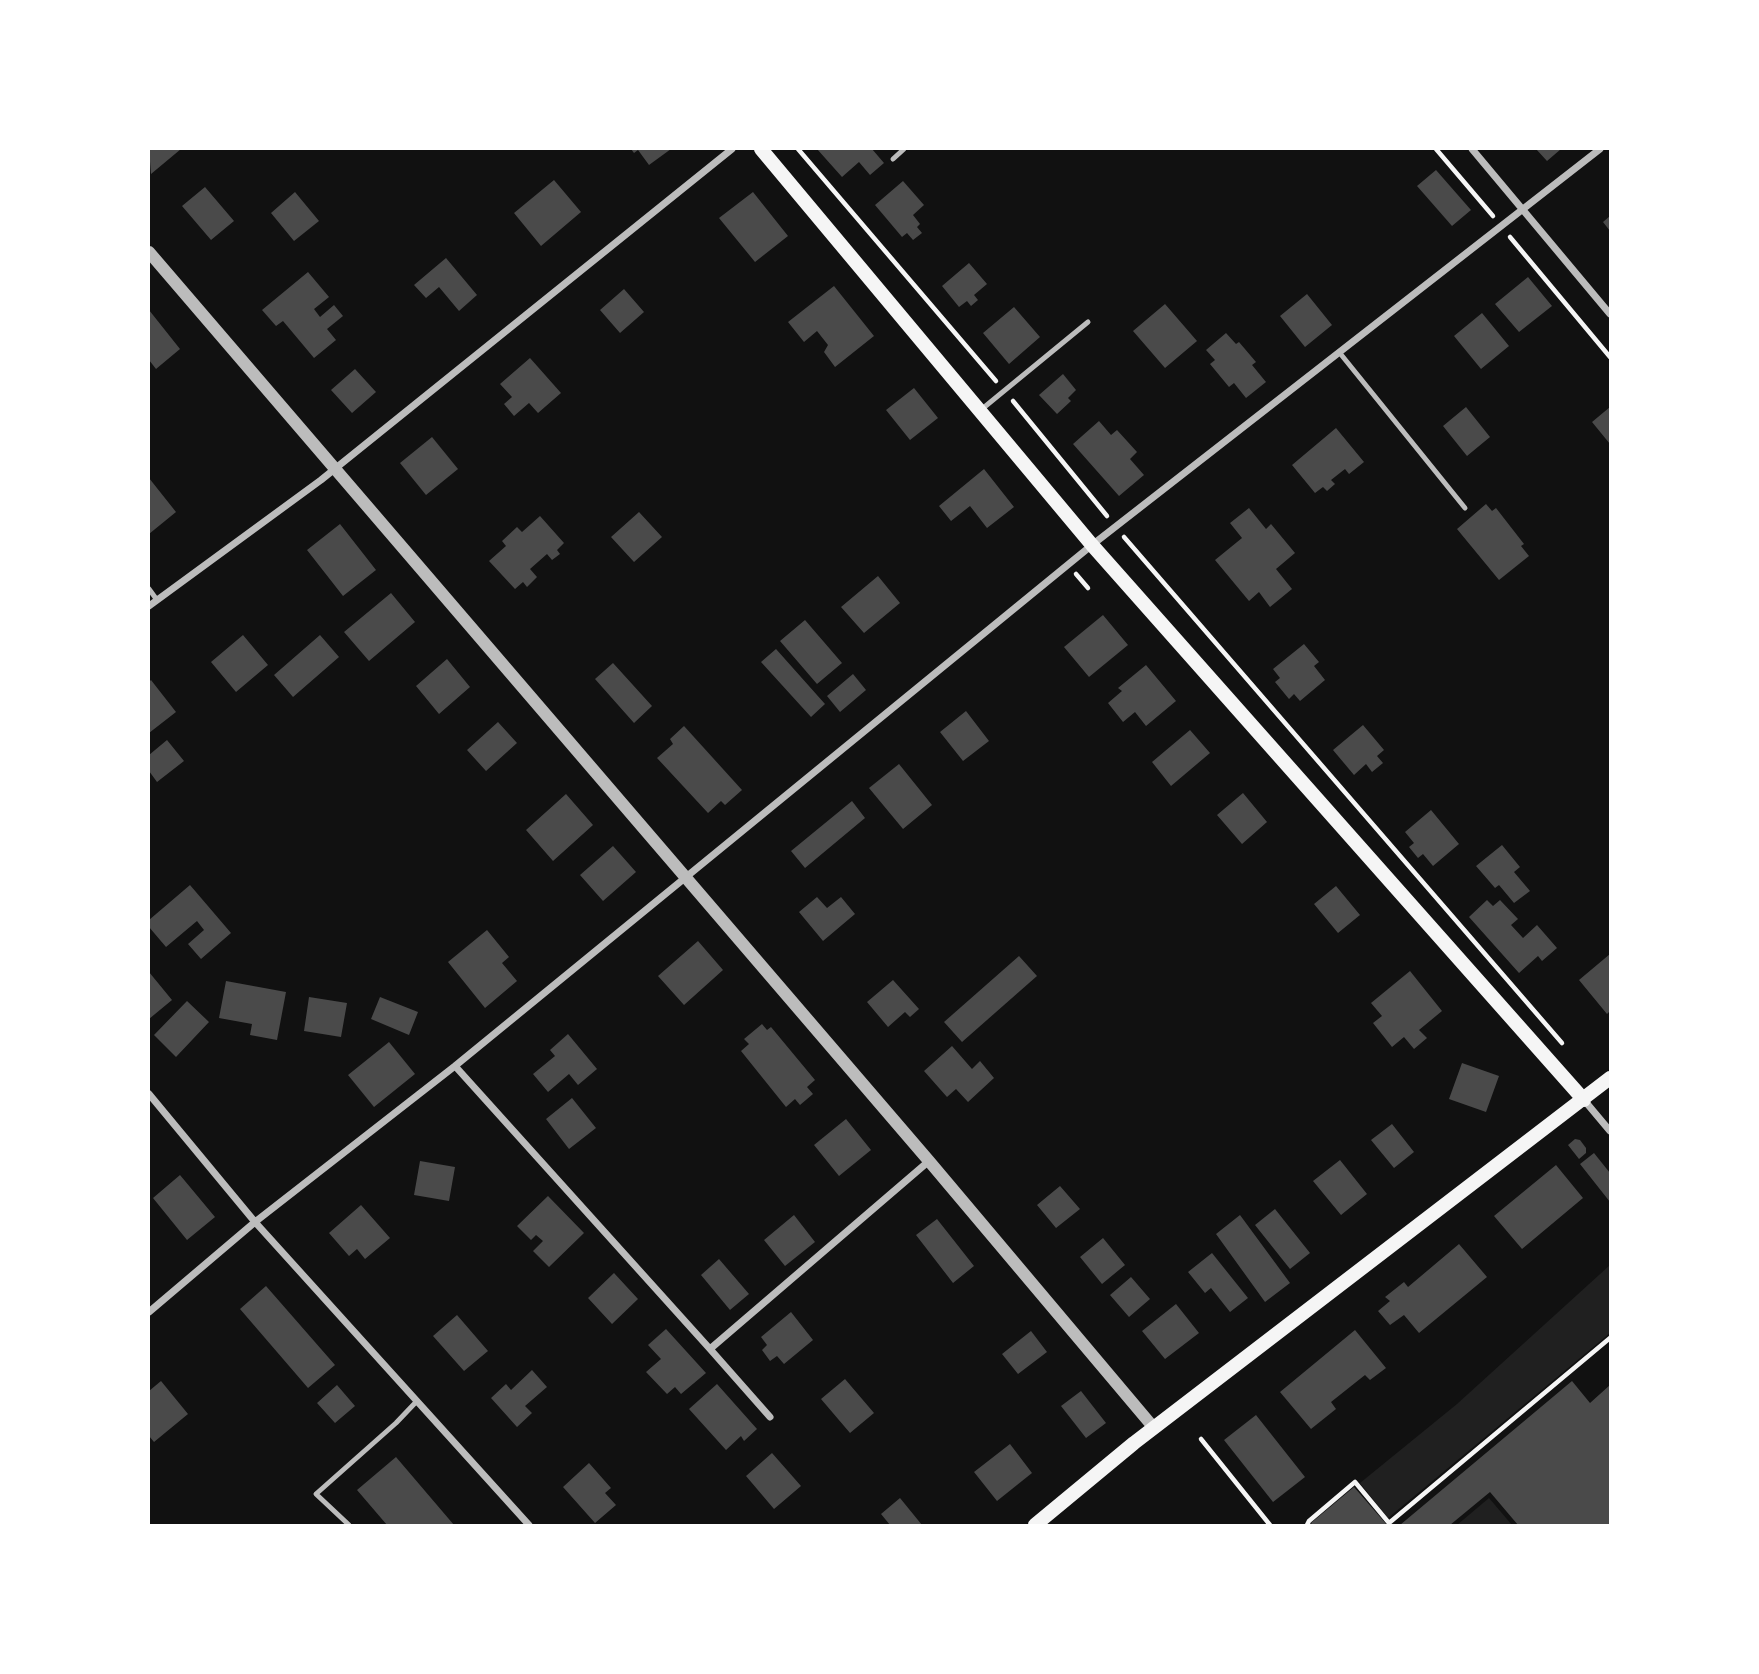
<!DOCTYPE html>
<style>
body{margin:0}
#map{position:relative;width:1759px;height:1674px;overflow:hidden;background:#111;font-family:"Fira Sans",sans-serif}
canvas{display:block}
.frame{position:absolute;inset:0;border:150px solid #fff;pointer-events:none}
</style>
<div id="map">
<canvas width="1759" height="1674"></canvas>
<div class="frame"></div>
</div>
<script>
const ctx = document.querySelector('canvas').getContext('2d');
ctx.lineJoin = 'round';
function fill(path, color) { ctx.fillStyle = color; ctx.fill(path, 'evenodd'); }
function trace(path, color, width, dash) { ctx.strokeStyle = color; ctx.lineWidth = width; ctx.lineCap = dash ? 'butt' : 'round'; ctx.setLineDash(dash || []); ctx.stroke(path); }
fill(new Path2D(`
 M1610,1265V1333L1388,1518L1360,1483L1457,1404Z
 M1489,1498L1512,1525H1457Z`), '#202020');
fill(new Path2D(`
 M149,149H181L151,174Z
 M631,149H671L649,165L638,150L634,153Z
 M817,149H872L884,163L870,175L859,162L842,177Z
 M1536,149H1561L1547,161Z
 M1436,170L1471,210L1452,226L1417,186Z
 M554,180L581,212L541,246L514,213Z
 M903,181L924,205L913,215L920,224L917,227L922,233L913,240L907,233L902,237L875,205Z
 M205,187L234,221L211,240L182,206Z
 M295,192L319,221L294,241L271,213Z
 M753,192L788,236L755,262L719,218Z
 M1610,216V231L1603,222Z
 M446,258L477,295L459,311L439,287L426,298L414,285Z
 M969,263L987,284L974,295L978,300L971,306L967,301L959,307L942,286Z
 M308,272L329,297L314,309L320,317L334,305L343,316L327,329L336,340L314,358L283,321L276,326L262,310Z
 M1528,277L1552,306L1519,332L1495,304Z
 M834,286L874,336L835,367L824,352L828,345L817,331L804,342L788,322Z
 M624,289L644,312L620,333L600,310Z
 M1307,294L1332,325L1305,347L1280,316Z
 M1165,304L1197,341L1165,368L1133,331Z
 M1014,307L1040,337L1009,364L983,333Z
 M149,310L180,349L156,369L149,360Z
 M1482,313L1509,346L1481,369L1454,336Z
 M1226,333L1236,344L1239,342L1256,362L1252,365L1266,382L1246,398L1234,383L1229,387L1210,364L1215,360L1206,350Z
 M530,358L561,393L538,413L529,403L514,416L504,404L512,397L500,384Z
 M355,369L376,392L352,413L331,390Z
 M1063,374L1076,390L1068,398L1071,401L1057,414L1039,395Z
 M914,388L938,418L910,440L886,410Z
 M1466,407L1490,437L1467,456L1443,426Z
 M1610,407V444L1592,422Z
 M1099,421L1111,435L1117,430L1137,452L1130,459L1144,475L1119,496L1073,444Z
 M1336,428L1364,462L1349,474L1345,469L1331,480L1335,484L1327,491L1323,487L1315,493L1292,465Z
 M432,437L458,469L426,495L400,463Z
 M984,469L1014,507L987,528L970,506L951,521L939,506Z
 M149,478L176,512L149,534Z
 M1486,504L1492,511L1496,508L1524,544L1521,546L1529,556L1499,580L1457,529Z
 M1249,508L1266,529L1271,524L1295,553L1276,569L1292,589L1270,607L1259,592L1249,601L1215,560L1242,538L1230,523Z
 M639,512L662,537L634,562L611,537Z
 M540,516L564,543L557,550L560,554L552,560L547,554L530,569L537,577L527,587L523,582L515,589L489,561L506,546L502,541L517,527L522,532Z
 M340,524L376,570L343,596L307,550Z
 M878,576L900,603L864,633L841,607Z
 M391,593L415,622L369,661L344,632Z
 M1103,615L1128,645L1089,677L1064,647Z
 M805,620L842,663L817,684L780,641Z
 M243,635L268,665L236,692L211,662Z
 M320,635L339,657L293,697L274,675Z
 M1304,644L1319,662L1314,666L1325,680L1300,701L1294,694L1289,699L1275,682L1280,678L1273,669Z
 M776,649L825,704L811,717L761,662Z
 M447,659L470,687L439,714L416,686Z
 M613,663L652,706L634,723L595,679Z
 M1146,665L1176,701L1146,726L1135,712L1123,722L1108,703L1122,691L1118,688Z
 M853,674L866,690L840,712L827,696Z
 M151,680L176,712L149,733V682Z
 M966,711L989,741L963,761L940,732Z
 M498,722L517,743L486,771L467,750Z
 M1363,725L1384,750L1377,756L1383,763L1372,772L1366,764L1354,775L1333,750Z
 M684,726L742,790L725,805L721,801L708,813L657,758L673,744L670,739Z
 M1190,730L1210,753L1171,786L1152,762Z
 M167,740L184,761L157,782L149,771V755Z
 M899,764L932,805L903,829L869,788Z
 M1243,793L1267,822L1242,844L1217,815Z
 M566,794L593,825L553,861L526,830Z
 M852,801L865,818L805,868L791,851Z
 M1431,810L1459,844L1433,866L1423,854L1418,858L1409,847L1414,843L1405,832Z
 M1502,845L1520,867L1514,872L1530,891L1514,903L1499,885L1495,888L1476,866Z
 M613,846L636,872L603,901L580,875Z
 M190,885L231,933L201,959L188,944L204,930L197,921L166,947L149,927V920Z
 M1336,886L1360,915L1338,933L1314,904Z
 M817,897L827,908L841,897L855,914L823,941L799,912Z
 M1487,900L1493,906L1500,900L1518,919L1511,925L1523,938L1537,925L1557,948L1542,961L1538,956L1519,973L1469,917Z
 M487,930L509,957L502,963L517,981L485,1008L448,962Z
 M698,941L723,970L684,1005L658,976Z
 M1610,954V1011L1607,1014L1579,980Z
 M1019,956L1037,976L962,1042L944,1022Z
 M1410,971L1442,1011L1419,1030L1427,1038L1414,1049L1404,1037L1392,1047L1373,1023L1382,1016L1371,1003Z
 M149,972L172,1000L149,1019Z
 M893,980L919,1009L910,1017L905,1012L888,1027L867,1002Z
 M226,981L286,992L277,1040L250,1035L252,1024L219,1018Z
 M309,997L347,1003L341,1037L304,1031Z
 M380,997L418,1012L409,1035L371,1019Z
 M187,1001L209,1022L176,1057L154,1035Z
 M762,1024L767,1030L771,1027L815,1080L807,1087L813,1094L800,1105L795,1099L786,1107L741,1051L749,1044L744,1039Z
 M568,1034L597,1069L578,1085L569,1074L548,1092L533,1074L555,1056L550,1050Z
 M389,1042L415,1074L374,1107L348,1075Z
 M952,1046L972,1069L980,1061L994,1078L968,1102L956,1089L947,1097L924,1071Z
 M1462,1063L1499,1076L1486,1112L1449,1099Z
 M572,1098L596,1128L569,1149L546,1119Z
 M846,1119L871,1150L839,1176L814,1145Z
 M1392,1124L1414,1152L1394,1168L1371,1140Z
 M1575,1139L1580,1140L1586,1148V1153L1579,1159L1568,1145Z
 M1594,1153L1610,1173V1202L1580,1164Z
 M1340,1160L1367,1194L1341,1215L1313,1181Z
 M420,1161L455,1167L449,1201L414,1195Z
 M1556,1165L1583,1198L1522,1249L1494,1216Z
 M180,1175L215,1217L187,1240L153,1198Z
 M1060,1186L1080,1209L1056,1228L1037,1205Z
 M548,1196L584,1233L549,1267L533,1251L543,1241L536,1235L531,1240L517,1226Z
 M361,1205L390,1238L365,1259L357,1249L349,1256L329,1233Z
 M1275,1209L1310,1253L1290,1269L1255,1225Z
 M794,1215L815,1242L785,1266L764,1240Z
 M1240,1215L1290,1283L1265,1302L1216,1234Z
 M937,1219L974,1266L953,1283L916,1235Z
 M1103,1238L1125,1265L1102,1284L1080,1257Z
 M1459,1244L1487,1277L1419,1333L1404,1315L1390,1325L1378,1311L1390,1301L1385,1297L1404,1282L1408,1287Z
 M1212,1253L1248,1298L1230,1312L1211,1288L1205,1293L1188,1272Z
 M719,1259L749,1294L730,1310L701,1275Z
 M614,1273L638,1299L612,1324L588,1298Z
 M1131,1277L1150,1299L1129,1317L1110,1295Z
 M266,1286L335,1365L308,1388L240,1309Z
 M1176,1304L1199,1333L1165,1359L1142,1331Z
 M791,1312L813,1340L784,1364L777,1356L770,1361L762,1350L767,1345L761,1337Z
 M457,1315L488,1351L464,1371L433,1336Z
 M666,1329L706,1373L681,1394L675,1387L667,1394L646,1372L661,1359L648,1345Z
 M1355,1330L1386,1368L1370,1380L1365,1375L1331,1402L1336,1409L1311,1429L1280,1392Z
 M1031,1331L1047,1352L1018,1374L1002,1354Z
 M532,1370L547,1387L525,1406L532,1413L517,1427L491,1398L506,1384L511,1390Z
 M845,1379L874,1413L850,1433L821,1399Z
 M161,1381L188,1414L154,1442L149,1436V1391Z
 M1572,1381L1590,1403L1610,1385V1525H1518L1490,1492L1450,1525H1400Z
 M717,1384L757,1429L744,1441L741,1436L726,1450L689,1409Z
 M337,1385L355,1406L335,1423L317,1403Z
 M1081,1391L1106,1423L1086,1438L1061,1406Z
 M1256,1415L1305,1477L1273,1502L1224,1440Z
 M1010,1444L1032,1473L997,1501L974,1472Z
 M772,1453L801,1486L774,1509L746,1476Z
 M396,1457L454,1525H387L357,1490Z
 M589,1463L611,1488L605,1493L616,1505L595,1523L563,1487Z
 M1354,1487L1387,1525H1313L1311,1523Z
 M900,1498L922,1525H890L881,1514Z`), '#4a4a4a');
trace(new Path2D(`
 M798,149L996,381
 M1436,149L1493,216
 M1510,237L1610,357
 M1013,401L1107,516
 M1124,537L1562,1043
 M1076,574L1088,588
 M1201,1439L1270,1525
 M1307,1525L1309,1521L1355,1482L1389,1523L1610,1338`), '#f5f5f5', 4.5);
trace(new Path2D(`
 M893,159L904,149
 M1339,352L1465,508
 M982,409L1088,322
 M149,589L157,600
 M349,1525L316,1494L396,1423L416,1402`), '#bcbcbc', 5);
trace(new Path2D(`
 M1472,149L1610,314
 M149,606L321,480L732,149
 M455,1066L710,1349L929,1161
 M149,1094L255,1222L529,1525
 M1584,1100L1610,1131
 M149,1312L255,1222L455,1066L1092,545L1600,149
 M710,1349L770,1417`), '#bcbcbc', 7);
trace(new Path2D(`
 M149,252L929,1161L1154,1428`), '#bcbcbc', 12);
trace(new Path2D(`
 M761,149L1092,545L1584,1100
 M1035,1525L1134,1443L1610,1078`), '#f5f5f5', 14);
</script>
